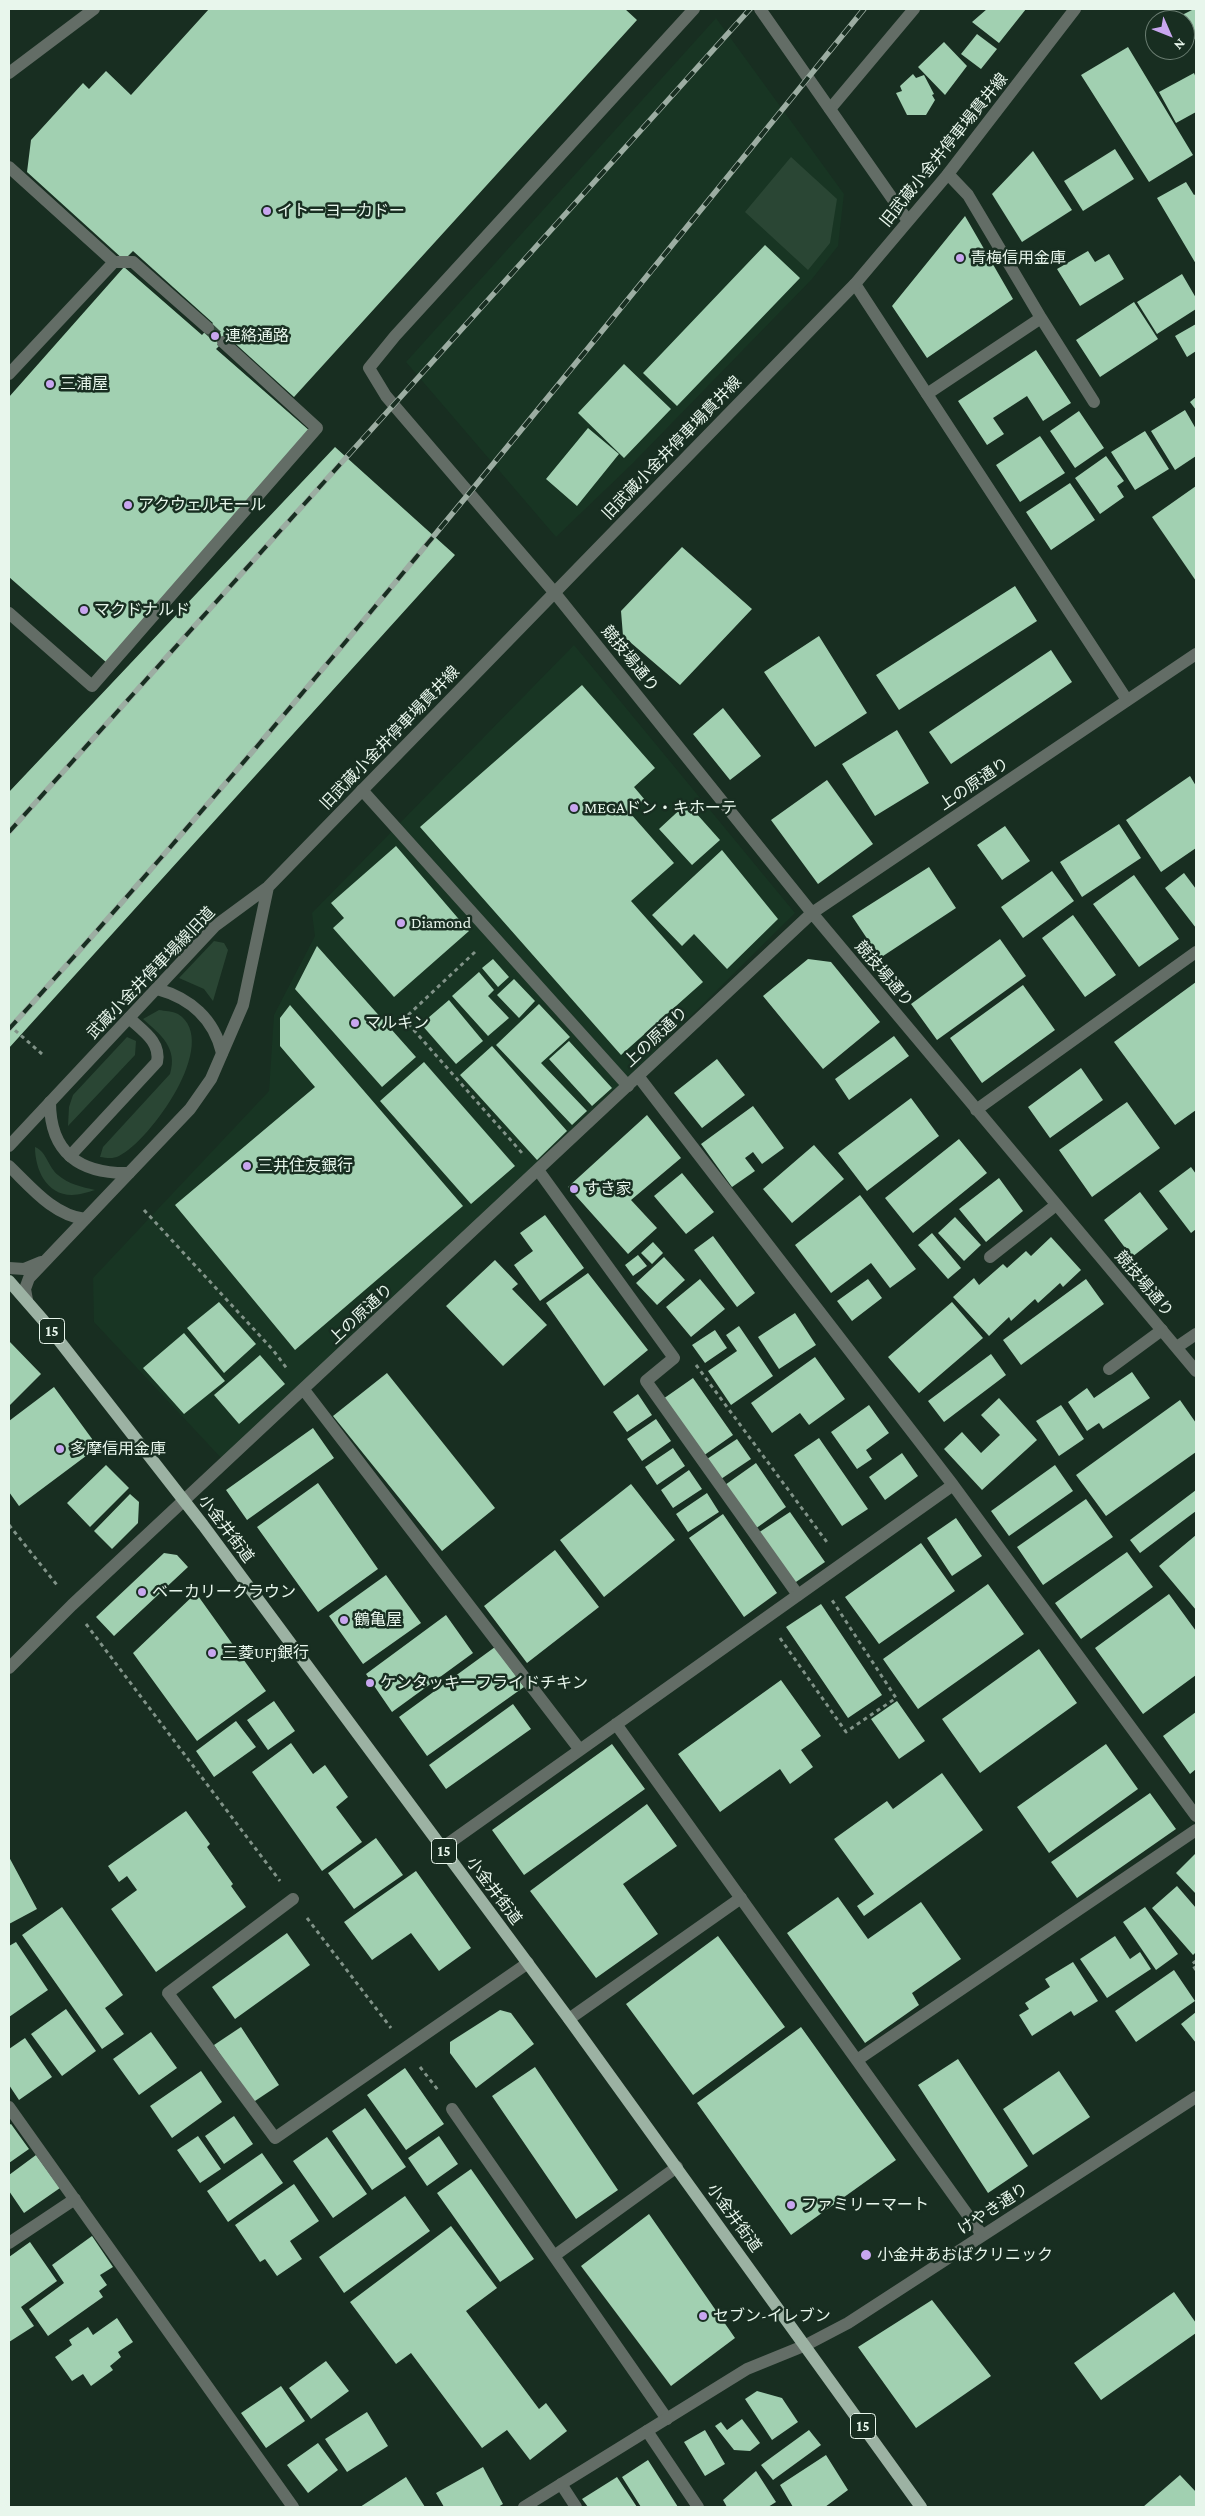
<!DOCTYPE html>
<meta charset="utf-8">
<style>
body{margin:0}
#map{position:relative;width:1205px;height:2516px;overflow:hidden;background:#182e21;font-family:"Crimson Pro",serif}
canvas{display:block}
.frame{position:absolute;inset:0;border:10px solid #e8f6ec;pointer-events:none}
.north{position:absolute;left:1145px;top:10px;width:50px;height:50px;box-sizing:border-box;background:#182e21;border:1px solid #6b7e72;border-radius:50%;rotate:134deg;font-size:14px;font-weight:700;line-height:20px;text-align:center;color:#e8f6ec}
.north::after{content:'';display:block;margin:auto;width:18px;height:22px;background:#c8a6ef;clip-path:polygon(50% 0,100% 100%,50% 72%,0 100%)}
</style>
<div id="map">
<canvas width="1205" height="2516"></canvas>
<div class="frame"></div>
<div class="north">N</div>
</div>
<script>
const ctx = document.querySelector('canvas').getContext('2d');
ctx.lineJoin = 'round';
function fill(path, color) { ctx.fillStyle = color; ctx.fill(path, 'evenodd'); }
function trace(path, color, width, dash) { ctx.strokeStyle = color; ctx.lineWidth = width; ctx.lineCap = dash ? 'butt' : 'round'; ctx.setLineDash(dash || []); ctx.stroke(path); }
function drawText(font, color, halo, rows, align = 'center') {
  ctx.font = font + ' "Crimson Pro","Noto Sans JP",serif'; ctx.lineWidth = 5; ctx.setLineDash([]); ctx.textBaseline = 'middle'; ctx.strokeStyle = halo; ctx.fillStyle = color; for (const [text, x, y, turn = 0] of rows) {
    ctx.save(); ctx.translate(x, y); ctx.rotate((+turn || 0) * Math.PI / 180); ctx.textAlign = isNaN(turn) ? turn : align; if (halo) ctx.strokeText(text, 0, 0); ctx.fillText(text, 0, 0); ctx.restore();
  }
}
fill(new Path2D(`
 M716,18L844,194L838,246L812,279L632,464L556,537L406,362Z
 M574,645L795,913L615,1091L223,1460L94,1322L93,1278L269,1091L274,1015L315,936L312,913Z`), '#183523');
fill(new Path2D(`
 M791,157L837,199L830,243L808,270L745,212Z
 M214,941L224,943L228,950L213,1001L204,989L179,978Z
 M159,1010C165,1011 172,1011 178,1014C222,1042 150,1141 119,1156C113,1159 107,1158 100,1157L103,1147L170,1074C178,1048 161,1035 143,1019Z
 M127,1037L136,1041L135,1055L68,1126L69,1107L73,1095Z
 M35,1147C47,1152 48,1167 58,1175C68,1184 82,1187 95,1190C88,1192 79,1195 72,1195C46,1195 35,1169 35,1147Z`), '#2a4634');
fill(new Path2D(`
 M209,9H625L637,20L294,397L228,337L216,349L311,432L107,663L9,577V397L124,267L202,335L213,323L133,251L124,260L27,172L31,140L83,83L89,89L106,71L131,95Z
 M987,9H1026L999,43L972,22Z
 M1194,9H1196V38L1190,41L1185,31V20H1179L1178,17Z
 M977,34L997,49L981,69L961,54Z
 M944,42L967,66L945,95L918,67Z
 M1128,47L1193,155L1149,182L1081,75Z
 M1194,73L1196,78V112L1176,123L1159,92Z
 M913,74L916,78L924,75L934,94L932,95L935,100L926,115H907L896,93L902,91L900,86Z
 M1115,149L1134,179L1083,211L1064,181Z
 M1033,151L1072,210L1022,242L992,194Z
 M1186,182L1194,195L1196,194V264L1157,198Z
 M965,216L1013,299L927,358L892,306Z
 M765,245L800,278L677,406L643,373Z
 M1088,251L1095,262L1109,254L1124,279L1080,306L1057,269Z
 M1182,274L1196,298V309L1157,334L1137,302Z
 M1134,302L1158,339L1100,377L1076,340Z
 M1196,324V351L1187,357L1175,336Z
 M1036,350L1071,403L1043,421L1027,396L993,418L1004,434L987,445L958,401Z
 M624,364L671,409L624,458L578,413Z
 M1196,397V410L1190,402Z
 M1185,410L1196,429V456L1175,470L1151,431Z
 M1079,411L1104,448L1075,468L1050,431Z
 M588,428L619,454L577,506L546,479Z
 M1145,431L1169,469L1135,490L1111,452Z
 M1040,436L1065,473L1020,502L996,465Z
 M335,447L455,555L9,1048V792Z
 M1106,456L1124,481L1117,486L1124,497L1100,514L1075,478Z
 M1070,483L1095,520L1051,550L1026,512Z
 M1196,486V581L1152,517Z
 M682,547L752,609L680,685L623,636L621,611Z
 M1015,586L1037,621L899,710L876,675Z
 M819,636L867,713L815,747L764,672Z
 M1051,650L1072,682L951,764L929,732Z
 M582,685L655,768L634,787L645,800L630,813L674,863L631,901L703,982L621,1055L420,827Z
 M723,708L761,756L730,780L693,734Z
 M897,730L929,783L875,816L842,764Z
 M1190,776L1196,786V848L1161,872L1126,820Z
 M827,780L873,844L818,884L771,820Z
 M687,803L720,840L692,865L659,829Z
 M1119,824L1141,858L1082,897L1060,862Z
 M1005,826L1030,861L1002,880L977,845Z
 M396,846L469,931L394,997L333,928L344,918L331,903Z
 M722,850L778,919L727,969L694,934L682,946L652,915Z
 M929,867L956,908L880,958L852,916Z
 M1052,871L1074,901L1023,938L1001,907Z
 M1184,873L1196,889V928L1165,888Z
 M1134,875L1179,939L1139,967L1093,904Z
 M1073,915L1116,975L1085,997L1042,938Z
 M1000,939L1026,976L937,1040L911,1004Z
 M317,946L416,1057L382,1087L295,989Z
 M493,959L509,977L498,987L482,968Z
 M808,959L831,962L880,1022L823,1069L763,996Z
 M479,972L494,990L488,996L509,1018L488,1036L452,996Z
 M514,979L535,1001L519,1018L497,995Z
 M1196,982V1110L1175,1125L1114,1042Z
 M1023,985L1055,1030L982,1083L950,1038Z
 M449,1000L483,1041L456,1064L421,1024Z
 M539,1004L570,1037L541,1063L587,1111L572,1125L496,1045Z
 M290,1005L463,1206L295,1350L175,1205L315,1087L280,1046V1018Z
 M894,1036L909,1056L849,1100L835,1079Z
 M569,1041L612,1088L592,1106L549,1059Z
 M492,1046L567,1131L537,1160L460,1075Z
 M717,1059L745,1095L702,1128L674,1093Z
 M424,1062L515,1166L471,1204L380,1101Z
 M1081,1068L1103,1100L1050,1138L1028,1107Z
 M911,1098L939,1136L867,1191L838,1153Z
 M1127,1102L1160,1148L1092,1197L1059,1150Z
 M753,1106L784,1148L762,1164L753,1152L745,1158L755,1171L732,1187L701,1144Z
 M647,1115L681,1158L631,1200L657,1228L628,1254L568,1187Z
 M959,1139L987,1173L913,1233L885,1198Z
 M814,1145L844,1179L792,1223L763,1189Z
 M1191,1167L1196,1174V1229L1191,1233L1159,1191Z
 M682,1173L714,1212L686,1234L654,1196Z
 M999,1178L1023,1211L986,1242L959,1209Z
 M1140,1192L1168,1229L1132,1257L1104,1220Z
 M860,1195L916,1269L890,1288L871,1263L831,1293L795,1245Z
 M545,1215L584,1268L540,1301L514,1265L533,1251L520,1233Z
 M955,1217L981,1245L964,1261L938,1233Z
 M932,1233L961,1268L948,1279L918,1245Z
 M713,1236L755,1293L737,1307L694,1250Z
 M1051,1237L1081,1270L1063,1287L1060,1283L1038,1303L1035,1299L1011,1321L1009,1317L989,1336L953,1297L974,1278L979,1285L1003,1264L1007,1268L1026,1251L1031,1256Z
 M653,1242L663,1253L652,1264L641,1253Z
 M638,1255L647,1266L633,1276L625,1265Z
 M664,1257L685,1280L657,1305L636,1283Z
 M495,1260L518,1284L512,1289L547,1325L503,1366L446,1306Z
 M588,1273L648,1350L604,1386L546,1303Z
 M700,1279L725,1309L691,1337L666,1307Z
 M868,1279L882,1298L852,1321L837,1301Z
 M1086,1279L1104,1304L1021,1365L1003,1340Z
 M219,1302L256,1344L224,1373L187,1328Z
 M952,1302L983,1338L919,1393L888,1357Z
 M795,1313L816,1345L779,1369L758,1337Z
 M739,1326L773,1376L731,1405L708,1371L737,1351L726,1335Z
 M715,1330L727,1348L705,1363L692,1345Z
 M184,1333L225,1381L184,1414L143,1368Z
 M9,1341L41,1374L9,1406Z
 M991,1354L1006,1375L944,1422L928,1401Z
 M260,1355L285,1384L239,1424L214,1395Z
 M815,1357L845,1399L809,1425L800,1413L772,1433L751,1403Z
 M1132,1372L1150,1398L1103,1429L1099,1423L1087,1431L1068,1402L1087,1388L1094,1398Z
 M387,1373L495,1508L442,1551L333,1416Z
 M693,1378L733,1435L703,1456L663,1399Z
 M54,1387L98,1447L19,1506L9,1492V1421Z
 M638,1394L652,1415L627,1432L613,1412Z
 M999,1398L1037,1440L982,1490L944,1449L962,1432L981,1453L1000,1435L981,1415Z
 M1180,1400L1196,1423V1452L1106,1516L1076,1475Z
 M869,1405L889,1433L866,1450L872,1459L857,1469L831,1432Z
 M1061,1405L1084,1439L1059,1456L1036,1421Z
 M656,1419L671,1441L642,1461L627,1439Z
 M313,1428L334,1458L247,1520L226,1490Z
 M819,1438L868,1509L842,1526L794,1455Z
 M737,1439L751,1459L721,1479L707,1459Z
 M673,1448L685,1466L657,1485L645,1467Z
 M902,1453L918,1476L885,1500L869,1477Z
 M756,1463L786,1507L755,1529L725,1485Z
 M106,1465L129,1488L90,1527L67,1503Z
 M1055,1465L1073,1491L1009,1536L991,1511Z
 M689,1470L702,1489L673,1508L661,1490Z
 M318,1483L378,1569L318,1612L257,1527Z
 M631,1484L675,1540L604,1597L560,1540Z
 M1196,1490V1511L1140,1553L1130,1540Z
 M707,1493L719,1512L688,1532L676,1514Z
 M130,1494L139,1502L138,1523L112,1549L94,1531Z
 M1086,1499L1113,1537L1043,1585L1017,1547Z
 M790,1512L825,1562L793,1584L758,1533Z
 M723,1514L777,1593L744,1617L689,1538Z
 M956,1518L982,1556L952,1576L927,1538Z
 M1196,1535V1610L1159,1566Z
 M921,1543L955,1591L879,1644L845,1597Z
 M555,1550L599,1607L527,1663L484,1606Z
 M1127,1552L1153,1587L1081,1639L1055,1603Z
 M164,1553L177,1555L188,1567L114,1636L96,1617Z
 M386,1575L421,1623L363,1664L329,1616Z
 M988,1584L1024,1634L918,1709L883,1659Z
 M196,1593L266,1691L197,1741L133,1653Z
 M1169,1594L1196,1631V1675L1143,1714L1095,1648Z
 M821,1604L882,1695L848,1718L786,1627Z
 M446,1615L473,1653L392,1712L366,1674Z
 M495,1647L524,1687L427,1756L399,1717Z
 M1039,1649L1077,1703L980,1773L942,1719Z
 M781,1680L821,1736L801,1750L813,1767L790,1784L780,1769L720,1812L678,1754Z
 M274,1701L295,1731L268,1750L247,1720Z
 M897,1701L925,1741L899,1759L871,1719Z
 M513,1704L531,1729L446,1789L429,1765Z
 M1196,1712V1769L1190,1774L1163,1736Z
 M236,1721L256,1747L214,1777L196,1751Z
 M291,1743L313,1774L325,1765L348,1797L336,1807L362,1842L322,1871L252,1772Z
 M612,1744L645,1789L524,1875L492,1830Z
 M1106,1744L1138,1789L1049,1853L1017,1807Z
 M942,1773L983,1830L864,1916L857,1906L874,1894L834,1839L887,1801L893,1809Z
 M1150,1793L1176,1829L1077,1898L1051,1862Z
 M647,1804L677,1846L623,1884L658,1934L596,1978L530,1891Z
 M186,1811L210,1844L207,1847L233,1884L231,1886L246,1907L156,1972L111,1909L137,1890L127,1876L119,1882L108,1866Z
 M376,1838L403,1875L354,1909L328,1873Z
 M1196,1853V1894L1176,1873Z
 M9,1857L37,1909L9,1924Z
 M416,1871L471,1948L439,1971L411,1933L372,1960L344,1922Z
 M1177,1886L1196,1908V1952L1193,1955L1152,1908Z
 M838,1897L868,1939L921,1902L961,1959L912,1993L919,2005L865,2043L787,1933Z
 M62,1907L123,1995L105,2008L124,2034L102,2049L22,1935Z
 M1145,1907L1178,1954L1156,1970L1123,1922Z
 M287,1933L310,1965L235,2019L212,1987Z
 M718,1936L785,2027L693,2095L626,2004Z
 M1115,1936L1130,1959L1140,1952L1151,1969L1107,1998L1080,1959Z
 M16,1942L48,1990L9,2017V1946Z
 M1073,1962L1098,2001L1074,2016L1071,2011L1032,2036L1019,2015L1029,2009L1025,2003L1050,1987L1045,1979Z
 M1174,1970L1195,2001L1136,2042L1115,2011Z
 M66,2009L96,2051L62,2076L31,2034Z
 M500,2010L511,2013L534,2044L476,2088L450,2053V2042Z
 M1196,2012V2043L1181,2024Z
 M241,2027L279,2085L252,2103L214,2045Z
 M801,2027L896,2160L791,2235L697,2103Z
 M151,2032L177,2068L139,2095L113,2059Z
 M25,2038L52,2077L19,2100L9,2085V2049Z
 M958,2059L1028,2166L988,2193L918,2085Z
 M535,2067L618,2190L576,2219L492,2096Z
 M405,2068L444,2124L406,2150L367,2095Z
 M201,2071L222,2102L172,2138L150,2106Z
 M1059,2071L1090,2117L1033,2155L1003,2109Z
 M365,2108L406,2167L372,2190L332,2131Z
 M234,2116L253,2144L224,2164L205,2136Z
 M11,2124L29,2149L9,2163V2125Z
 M198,2136L221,2169L200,2183L177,2150Z
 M439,2136L458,2164L427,2186L408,2158Z
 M327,2137L367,2194L333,2218L293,2161Z
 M262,2153L283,2183L228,2222L207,2191Z
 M36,2155L60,2188L24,2213L9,2191V2175Z
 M471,2169L534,2259L500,2282L437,2193Z
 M294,2184L319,2221L290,2241L302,2259L277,2276L265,2259L260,2262L235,2225Z
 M405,2196L430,2231L344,2293L319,2257Z
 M649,2214L735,2338L671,2386L581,2266Z
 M451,2226L497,2288L466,2311L539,2409L546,2403L567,2431L530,2460L507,2430L482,2448L411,2353L396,2364L350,2302Z
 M92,2236L113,2267L100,2275L107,2285L99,2291L103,2297L48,2336L29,2309L64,2283L52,2265Z
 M30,2242L57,2281L21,2307L34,2326L9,2342V2257Z
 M1174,2292L1196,2323V2333L1101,2400L1074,2363Z
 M932,2300L991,2376L916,2428L858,2347Z
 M117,2318L133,2342L118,2352L121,2357L110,2366L113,2370L91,2386L83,2374L72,2381L55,2357L72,2345L69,2340L88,2327L93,2335Z
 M326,2361L349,2391L311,2419L289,2388Z
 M281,2386L305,2421L266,2448L241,2413Z
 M757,2391L782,2398L798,2422L772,2440L745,2399Z
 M367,2412L388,2446L347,2472L325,2439Z
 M742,2419L760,2443L750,2451L734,2450L715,2426L721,2422L727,2430Z
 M705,2430L725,2464L705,2476L684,2442Z
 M809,2430L821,2445L773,2480L761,2465Z
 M318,2443L338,2470L308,2493L287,2465Z
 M826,2455L848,2490L825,2507H793L780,2485Z
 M648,2460L678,2507H641L622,2477Z
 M483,2467L503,2504L498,2507H444L436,2493Z
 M756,2471L776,2502L768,2507H727L723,2500Z
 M1180,2475L1196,2492V2507H1143Z
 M406,2477L425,2507H360Z
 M617,2477L637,2507H588L582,2499Z`), '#a1d0b1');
trace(new Path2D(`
 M208,328L223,342`), '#374c3f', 12, [12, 6]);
trace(new Path2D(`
 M475,952L404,1019L522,1153
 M9,1025L42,1054
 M144,1210L273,1350L288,1370
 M696,1365L829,1545
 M9,1525L57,1585
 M86,1624L280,1881
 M780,1638L846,1732L896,1698L832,1600
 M307,1918L391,2028
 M1196,1961L1192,1964L1196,1970
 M420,2067L438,2090`), '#819388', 3, [4, 4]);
trace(new Path2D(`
 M948,174L968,195L1041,318L1094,402
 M927,394L1041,318
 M362,790L628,1086
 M70,1156L157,1062C161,1042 143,1031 129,1018
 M9,1166C31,1187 53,1215 85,1219
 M538,1170L674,1358L646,1381L798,1595
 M990,1257L1056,1205
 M1177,1347L1196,1334
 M1109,1369L1162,1330
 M293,1899L168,1993L275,2138L528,1963
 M569,2019L741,1898
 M9,2107L293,2507
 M452,2109L667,2419
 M9,2243L75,2199
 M554,2256L677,2167
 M647,2431L698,2507
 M561,2484L576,2507`), '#636d66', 12);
trace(new Path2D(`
 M9,167L114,262H133L208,328
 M9,374L114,262
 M9,613L92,686L317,428L223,342`), '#636d66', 12);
trace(new Path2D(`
 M694,9L395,336L369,368L386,396L554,592L812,913L1196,1371
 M9,73L94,9
 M830,109L914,9
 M855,284L1127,700
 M157,989C190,998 214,1019 222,1053
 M638,1076L953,1485L1196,1816
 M50,1102C50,1153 80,1174 129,1173
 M976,1110L1196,952
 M304,1390L580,1750
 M9,1668L72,1605L812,913L1196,654
 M616,1724L982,2235
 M442,1848L953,1485
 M857,2060L1196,1830
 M524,2507L747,2369L806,2345L848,2323L1196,2097`), '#636d66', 12);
trace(new Path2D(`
 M760,9L908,221
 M9,1146L215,926L268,887L855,284L948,174L1075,9
 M9,1268L24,1269L41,1262
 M27,1300L25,1289L29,1278L190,1109L211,1079L243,1005L268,887`), '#636d66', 12);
trace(new Path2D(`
 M9,1281L43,1320L203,1525L569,2019L921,2507`), '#9cb2a3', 12);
const rail = new Path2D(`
 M9,832L750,9
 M9,1029C307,700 584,353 864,9`);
trace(rail, '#9cada2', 5.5);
trace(rail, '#182e21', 4, [11]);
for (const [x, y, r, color] of [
 [267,211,5,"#c8a6ef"],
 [960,258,5,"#c8a6ef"],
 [215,336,5,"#c8a6ef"],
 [50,384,5,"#c8a6ef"],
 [128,505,5,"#c8a6ef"],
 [84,610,5,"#c8a6ef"],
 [574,808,5,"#c8a6ef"],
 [401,923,5,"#c8a6ef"],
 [355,1023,5,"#c8a6ef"],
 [247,1166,5,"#c8a6ef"],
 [574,1189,5,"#c8a6ef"],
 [60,1449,5,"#c8a6ef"],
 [142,1592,5,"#c8a6ef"],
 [344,1620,5,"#c8a6ef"],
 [212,1653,5,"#c8a6ef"],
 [370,1683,5,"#c8a6ef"],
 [791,2205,5,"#c8a6ef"],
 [866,2255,6,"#c8a6ef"],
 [703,2316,5,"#c8a6ef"]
]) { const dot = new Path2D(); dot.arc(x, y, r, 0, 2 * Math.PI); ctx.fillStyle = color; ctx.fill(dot); trace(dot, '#182e21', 2); }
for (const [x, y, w] of [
 [52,1331,25],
 [444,1851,25],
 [863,2426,25]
]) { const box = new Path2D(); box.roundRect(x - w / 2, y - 12.5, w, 25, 4); ctx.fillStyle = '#182e21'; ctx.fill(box); trace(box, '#e8f6ec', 1); }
drawText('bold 15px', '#e8f6ec', null, [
 ["15",52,1331],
 ["15",444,1851],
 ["15",863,2426]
]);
drawText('16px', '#e8f6ec', '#182e21', [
 ["旧武蔵小金井停車場貫井線",944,150,-51],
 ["旧武蔵小金井停車場貫井線",672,448,-46],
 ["競技場通り",630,659,51],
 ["旧武蔵小金井停車場貫井線",390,738,-46],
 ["上の原通り",974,784,-34],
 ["武蔵小金井停車場線旧道",151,973,-46],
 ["競技場通り",884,974,50],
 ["上の原通り",656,1037,-43],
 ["競技場通り",1144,1284,50],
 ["上の原通り",361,1314,-43],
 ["小金井街道",226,1529,53],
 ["小金井街道",494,1891,53],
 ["けやき通り",993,2209,-33],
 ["小金井街道",734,2218,54]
]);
drawText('16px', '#e8f6ec', '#182e21', [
 ["イトーヨーカドー",277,211],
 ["青梅信用金庫",970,258],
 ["連絡通路",225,336],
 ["三浦屋",60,384],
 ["アクウェルモール",138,505],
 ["マクドナルド",94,610],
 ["MEGAドン・キホーテ",584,808],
 ["Diamond",411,923],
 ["マルキン",365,1023],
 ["三井住友銀行",257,1166],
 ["すき家",584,1189],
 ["多摩信用金庫",70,1449],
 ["ベーカリークラウン",152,1592],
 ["鶴亀屋",354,1620],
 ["三菱UFJ銀行",222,1653],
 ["ケンタッキーフライドチキン",380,1683],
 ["ファミリーマート",801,2205],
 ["小金井あおばクリニック",877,2255],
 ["セブン-イレブン",713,2316]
], 'left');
</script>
